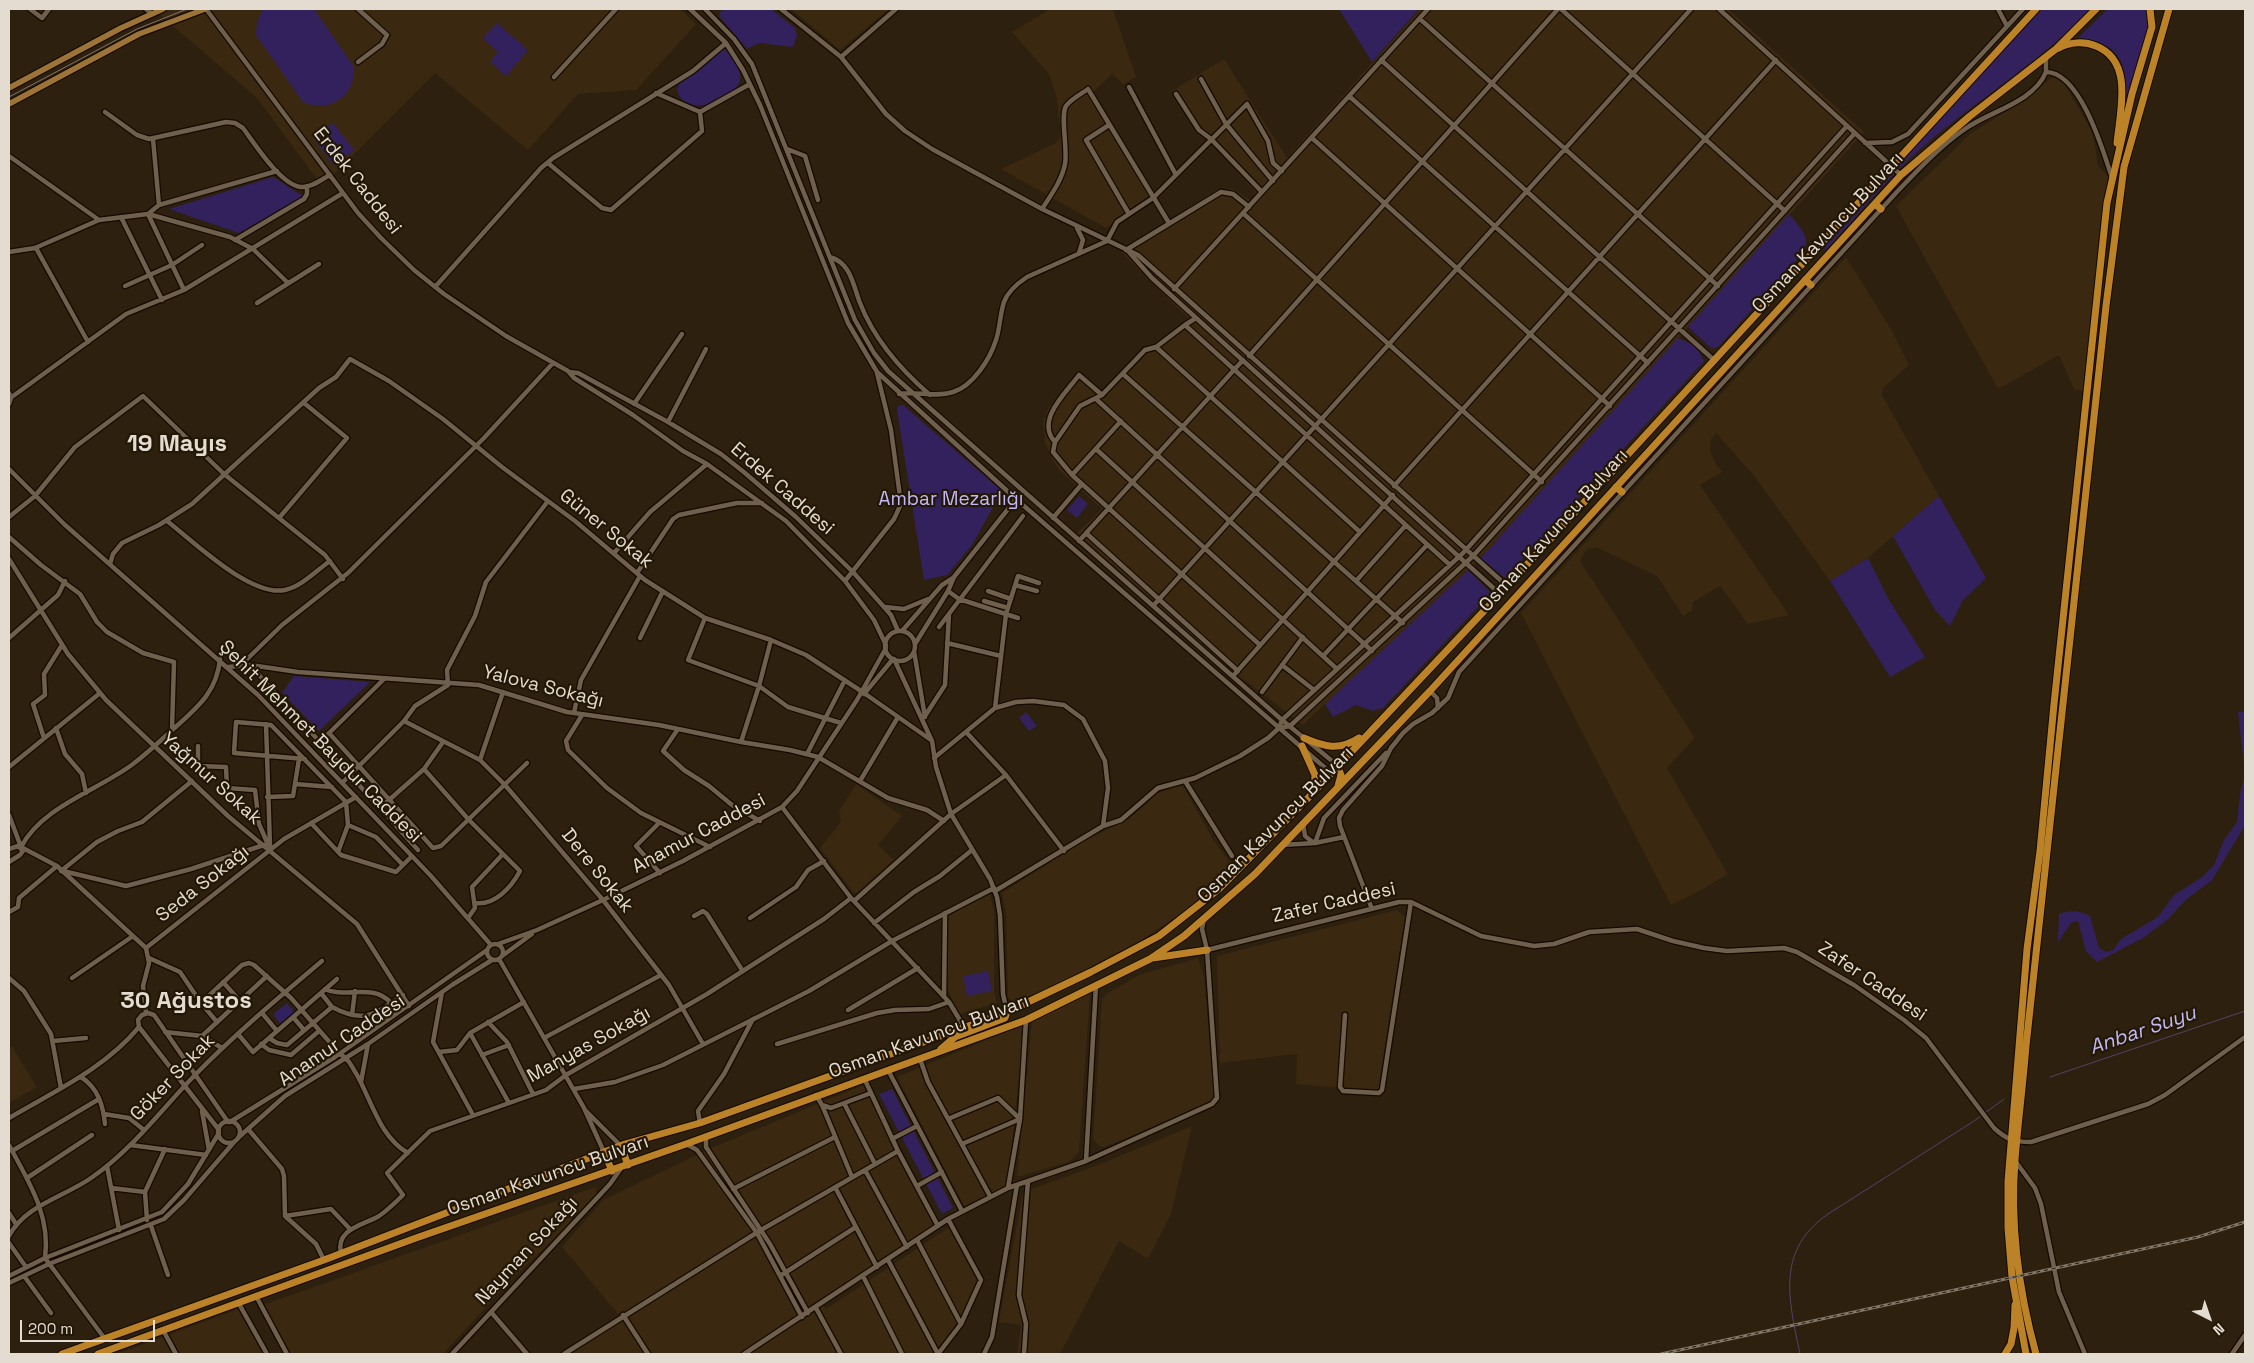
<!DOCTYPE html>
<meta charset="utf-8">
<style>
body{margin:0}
#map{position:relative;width:2254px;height:1363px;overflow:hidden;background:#2d200e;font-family:"Space Grotesk",sans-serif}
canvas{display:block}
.frame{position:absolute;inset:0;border:10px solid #e5dcd1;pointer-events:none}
.north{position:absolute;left:2184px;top:1293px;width:50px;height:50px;-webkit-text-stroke:4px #231706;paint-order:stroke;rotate:139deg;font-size:14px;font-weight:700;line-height:20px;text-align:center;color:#e5dcd1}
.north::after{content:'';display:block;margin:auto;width:18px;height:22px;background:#e5dcd1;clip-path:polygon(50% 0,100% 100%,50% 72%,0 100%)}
.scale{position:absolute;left:20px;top:1320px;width:135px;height:22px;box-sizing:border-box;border:2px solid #e5dcd1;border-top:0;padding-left:6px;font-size:15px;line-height:18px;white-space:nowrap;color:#e5dcd1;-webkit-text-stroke:4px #231706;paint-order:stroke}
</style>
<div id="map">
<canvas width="2254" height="1363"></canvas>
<div class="frame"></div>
<div class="north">N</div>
<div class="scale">200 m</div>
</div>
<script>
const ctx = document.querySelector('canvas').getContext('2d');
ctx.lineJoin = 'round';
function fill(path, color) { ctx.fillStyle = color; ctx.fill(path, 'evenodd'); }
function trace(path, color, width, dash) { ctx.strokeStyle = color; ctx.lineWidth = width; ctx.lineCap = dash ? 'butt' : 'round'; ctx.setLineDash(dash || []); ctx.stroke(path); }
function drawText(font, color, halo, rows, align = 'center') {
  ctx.font = font + ' "Space Grotesk",sans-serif'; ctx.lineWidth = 4.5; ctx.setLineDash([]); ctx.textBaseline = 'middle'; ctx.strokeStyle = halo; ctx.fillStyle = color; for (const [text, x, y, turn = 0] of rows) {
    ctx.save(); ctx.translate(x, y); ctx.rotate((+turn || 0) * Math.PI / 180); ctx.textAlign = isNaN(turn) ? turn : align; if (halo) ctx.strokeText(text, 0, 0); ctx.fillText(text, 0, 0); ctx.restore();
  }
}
fill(new Path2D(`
 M153,9H680L696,24L636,90L578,94L528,150L435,73L322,186L257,98Z
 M791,9H889L840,50Z
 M1050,9H1113L1136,77L1123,84L1112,74L1093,92L1154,192L1106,228L1001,169L1056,143L1061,136L1057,99L1049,74L1012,32Z
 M1420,9H1728L1864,132L1481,558L1303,725L1234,672L1077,533L1102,509L1061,472L1053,461L1045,443L1043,422L1049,407L1079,374L1102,390L1143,349L1160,341L1189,319L1121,252L1217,189H1233L1250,200L1256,193L1207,138L1172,91L1224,59L1287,158Z
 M2056,78L2064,83L2093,133L2098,166L2110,178L2085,392L2074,389L2059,355L1998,389L1896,206L1970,134L2023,101L2050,79Z
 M1846,257L1891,329L1909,365L1883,388L1882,395L1939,496L1868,558L1830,581L1755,477L1716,433L1711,440L1710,450L1716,464L1722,472L1700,485L1789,615L1748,624L1720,586L1693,602L1692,610L1683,616L1657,576L1596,547L1586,550L1580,561L1695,738L1667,768L1728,874L1696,893L1671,905L1521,613Z
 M856,784L902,816L878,845L894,860L857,892H853L820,848L841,822L839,811Z
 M1179,786H1183L1214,841L1234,868L1187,909L1137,943L1056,985L1014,1002L1011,1001L1008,997L1006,913L1002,893L1084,841L1129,819L1158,793Z
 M990,894L994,911V991L997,1003L959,1014L948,990L946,980L948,916Z
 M1397,910L1405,917L1378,1091L1296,1084L1297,1054L1220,1063L1217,956Z
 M1198,958L1204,976L1214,1094L1212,1099L1210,1103L1105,1147L1099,1146L1093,1139L1102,999L1108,993L1139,975Z
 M1090,994L1079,1152L1069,1162L1017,1177L1032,1021Z
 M1025,1024L1007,1186L964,1206L897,1077Z
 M12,1046L37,1087L9,1103V1048Z
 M863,1085L935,1224L820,1300L826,1309L954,1224L982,1285L943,1354H570L622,1319L562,1247L603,1200L709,1149Z
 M1192,1126L1171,1214L1148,1259L1119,1241L1060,1354H1017L1021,1325L999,1322L1023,1192L1098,1165Z
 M595,1187L598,1196L509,1282L443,1354H290L263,1305Z
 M238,1309L263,1354H117Z`), '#3a2810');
fill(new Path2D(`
 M263,9H314L354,67C356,95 330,114 303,102L256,35L257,22Z
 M725,9H771L795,28L797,36L793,47L759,43L747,49L719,16L720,12Z
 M1339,9H1417L1418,10L1372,62Z
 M2042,9H2092C2044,57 1987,94 1934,137C1894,170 1861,212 1826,250L1823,248Z
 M2108,9H2146C2154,37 2133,85 2126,113H2124C2128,71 2128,44 2078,38Z
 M497,23L528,50L506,76L490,62L498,52L483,38Z
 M724,48C730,56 739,66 740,75C744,97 685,122 677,90L679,84Z
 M333,123L354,150L334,166L313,138Z
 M273,177L303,196L239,233L169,209Z
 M1789,214C1799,226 1812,237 1803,253L1718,347L1711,348L1688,327Z
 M1678,338L1696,346L1704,361L1505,578L1481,558Z
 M903,405L1002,491L972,545L947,575L924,580L897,410L898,406Z
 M1079,496L1088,504L1077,518L1067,510Z
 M1939,496L1986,578L1963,600L1950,626L1935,610L1893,536Z
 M1868,558L1889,600L1925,657L1890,677L1830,581Z
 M1468,570L1491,593L1383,708L1373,711L1356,705L1333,717L1325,704Z
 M294,676L370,682L319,731L282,693Z
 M1026,712L1037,726L1029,731L1019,718Z
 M2238,712H2245V773Z
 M2245,775V825L2212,880L2187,899L2167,920L2143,938L2097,962L2086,951L2078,921L2071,923L2058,942L2059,914C2070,910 2080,910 2090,916L2099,948L2106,952L2113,950L2121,939L2158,917L2174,895L2202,877L2214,865L2224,840L2237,822L2240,794Z
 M988,971L992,991L967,996L963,976Z
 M287,1003L295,1013L280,1024L273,1014Z
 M892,1089L953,1208L942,1214L879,1094Z`), '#33215e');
trace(new Path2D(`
 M2050,1077L2245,1011
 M1800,1354C1789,1300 1775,1251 1828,1214L1974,1121L2004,1099`), '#56426a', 1);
const minor = new Path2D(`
 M30,9L42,18L49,9
 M146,9L151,13
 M206,9L358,213L381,238L414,270L444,294L506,336L568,371L574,378L633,415L683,451L707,464L786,521L845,581L874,620L886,645
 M358,9L387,35L382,44L358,62
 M690,9L726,43L743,70L760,105L848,323L877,372L1016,499L1331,773
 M705,9L734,39L752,64L855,320L874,353L888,371L1282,720L1337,765
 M781,9L841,57L886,114L905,131L932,149L1042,209L1138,255L1507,586
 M1561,9L1785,211
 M1719,9L1901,175
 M1998,9L2007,26
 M1420,19L1718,286
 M841,57L896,9
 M1381,60L1714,360
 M2046,72C2080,72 2103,150 2112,178
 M554,77L616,9
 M1201,79L1226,124L1273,181
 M1129,87L1176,175
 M656,93L700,112
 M1176,94L1199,130L1211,139L1262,192
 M1349,96L1648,363
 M105,112L137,135L149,139L226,122L235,123L243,128C254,143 282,187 302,187C311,188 322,179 330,175
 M700,112L750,84
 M1109,125L1086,140L1129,214
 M1312,138L1610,406
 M153,139L159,205
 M1865,143L1892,142L1908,134L2023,9
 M787,149L805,156L818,200
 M9,156L99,220
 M548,163L602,208L611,210L702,131L700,112
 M1042,209C1051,195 1062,180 1065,164C1068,149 1060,116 1066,106C1071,99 1081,94 1088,89L1169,223
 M1244,214L1542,482
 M121,217L162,300
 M1077,228L1083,240L1079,253
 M235,240L304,199L307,194V186
 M1107,241L1117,222L1153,198L1247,104L1268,141L1273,163L1282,171
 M36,248L88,342
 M1126,250L1221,192L1233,194L1249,207
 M1128,251L1152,278L1500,594
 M9,252L35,248L99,220L148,214L230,237L253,249L288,283
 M830,257C851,263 853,285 860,303C874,339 901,370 930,395
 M125,286L172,265L202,245
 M435,287L541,168L553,158L693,71L726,43
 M1174,289L1428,9
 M184,290L148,214L159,205L277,171
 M257,303L319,264
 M1196,318L1185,325L1450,565
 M1185,325L1156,347L1145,350L1102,395L1080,406L1055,442L1053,452L1072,475L1260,645
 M1156,347L1360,532
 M1249,356L1558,9
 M569,372L578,373L668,422L721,454L745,473L796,517L853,572L891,615L898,631
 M1123,374L1403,623
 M9,393L11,398L9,404
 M899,394C917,391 935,398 953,392C973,386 990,359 996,340C1000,328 1000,314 1004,302C1008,291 1018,283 1027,277L1107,241
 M9,399L126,314L184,290L343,193
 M1096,399L1372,651
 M634,404L682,334
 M668,422L706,349
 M1055,442C1035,420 1066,393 1079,375L1102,395
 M1096,449L1337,669
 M9,469L64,524L258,695L431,876L491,945
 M1072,475L1121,421
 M1394,486L1776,60
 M9,517L35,496L75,447L143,396L224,474L325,555L343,579
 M279,518L347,438L304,403
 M1053,518L1082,484
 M167,521C193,541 250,597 285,590C301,587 317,570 330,561
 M1086,533L1238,671
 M9,537L41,565L80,594L97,622L107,632L143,653L174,662L172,730
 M1079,541L1243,360
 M614,553L650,512L707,464
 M9,559L68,654L106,700L228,816L357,924L409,1006
 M110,564L113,554L122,543L159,525L192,504L319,388L336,377L350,359L389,381L443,419L502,467L575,521L645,580L705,618L771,640L806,655L861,691
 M637,573L673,519L679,515L737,503H762
 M845,581L894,519L901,504L891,430L877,373
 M1356,581L1406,525
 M1015,585L1037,591
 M948,591L959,599L1018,618
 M988,591L1011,599
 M984,601L1008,608
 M1153,606L1691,9
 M885,607L904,609L928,599
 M705,618L688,660L759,686L788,707L841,723
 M939,627L1023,516
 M902,631L942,585L953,578
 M885 646a15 15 0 1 1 30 0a15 15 0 1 1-30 0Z
 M9,638L58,595L65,581
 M640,638L663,591
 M947,643L1001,656
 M915,644L948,591L954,577L1016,499
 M914,651L925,717
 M1323,656L1427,545
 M894,659L932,741L936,767L951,814L990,879L997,897L1000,915L1003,994L1007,1012
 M241,665L282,625L348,573L484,438L553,363
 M250,665L418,850
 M1282,665L1314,690
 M228,667L250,665L298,672L479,685L567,712L659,725L741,742L790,750L818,757L888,798L927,810L944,821
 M1233,676L1393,495
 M1430,691L1437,698L1438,708
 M1262,692L1303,637
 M864,693L931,740
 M864,694L893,659
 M995,708L1006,614L1018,576L1039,583
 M574,713L581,680L640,576
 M582,715L566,741L568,750L607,788L641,813L710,847
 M925,716L945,685L949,614
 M404,721L480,760L505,785L603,900L669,985L703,1044
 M266,724L270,846
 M56,728L65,754L82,774L86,793
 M1279,728L1290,726L1473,556L1855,133
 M678,729L663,751L684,770L709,786L732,805L760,821
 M966,732L1006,775L1064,851
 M329,733L433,848L441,846L527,763
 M44,738L33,704L45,695L44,674L62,645
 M320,742L384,679
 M741,742L759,686L771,640
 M198,746V766L226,767L227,788L255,790L259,824L270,849
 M807,754L845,680
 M934,758L995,708L1016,702L1033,701L1064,705L1083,719L1105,761L1108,788L1103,826
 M305,759L234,753L236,722L271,725L346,802L348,825L338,852
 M480,760L503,692
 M9,767L100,693
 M424,769L443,742
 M860,781L898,717
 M1185,781L1232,856
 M342,783L404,721L415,706L448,685L447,670L475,616L486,582L548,501
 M295,784L332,787
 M267,797L293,796L299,759
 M782,807L851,898L949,1002L964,1027
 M380,808L424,769L469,820L520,871C511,888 494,906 475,903
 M9,815L21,847L57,866L146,948L149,963L143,986L146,1013
 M311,823L341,855L396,872L412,856
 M659,823L636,846L660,873
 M1303,823L1305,836L1314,843
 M348,825L376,837L403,865
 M1315,843L1324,818L1386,753
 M1282,845L1315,843L1344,837
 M21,847C43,806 97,791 133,764C149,752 163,738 179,724C200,705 217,690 220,659
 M9,849L18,846L23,851L20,855L9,862
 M61,871L97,842L118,831L142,822L192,781
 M63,871L126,886L191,869L264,845
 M995,891L1103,826L1121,820L1158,788L1195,778L1240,756L1268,738L1279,728L1282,720L1463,553L1847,126
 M854,901L951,814L1006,775
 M1372,909L1340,826L1339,818L1343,810L1382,766L1391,748L1403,733L1413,724L1432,713L1448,698L1459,672L1895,194C1917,171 1939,147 1965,129C1990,111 2033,103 2046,72V57
 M9,912L18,907L19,898L57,866
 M694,916L703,911L707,914L742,970
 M468,918L475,908L472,887L502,855
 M750,918L796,887L808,870L824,861
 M874,923L914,892L940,876L972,850
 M487 952a8 8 0 1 1 16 0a8 8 0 1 1-16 0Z
 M498,944L537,930L603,900L683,861L782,807L797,791L857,700L886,648
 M146,948L284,839L356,797
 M1207,950L1399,902H1411L1481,936L1534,946L1554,944L1589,932L1637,929L1673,941L1704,948L1727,951L1784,948L1797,952L1854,985L1904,1020L1926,1038L1994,1128C2007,1140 2014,1142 2031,1142L2148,1104L2165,1095L2245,1037
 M502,956L532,934
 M149,958L180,972L201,1003
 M499,959L584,1108L604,1152
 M9,978L24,991L51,1034L61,1088
 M72,978L133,936
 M223,982L240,1001
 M325,989C344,999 373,982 391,1003
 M442,992L433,1042L473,1115
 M321,993L332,1007
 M944,997L945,913
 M848,1010L918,968
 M262,1013L277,1031
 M352,1015L355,991
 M1345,1015L1340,1087L1343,1091L1379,1093L1382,1090L1411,902
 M293,1017L304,1030
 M217,1022L201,1003L242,965L249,963L254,965L291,998L340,1054C349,1059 352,1067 357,1075C372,1102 380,1137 408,1153
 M488,1022L507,1042L533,1094
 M165,1032L202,1036L222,1048
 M470,1033L509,1103
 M238,1034L253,1052L337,979
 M202,1036L267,976
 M269,1038L277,1043L287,1045L332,1007C366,1025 375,1013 403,995
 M544,1038L661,975
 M53,1041L86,1038
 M261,1044L269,1050L291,1055L319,1031
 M777,1044L877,1013L895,1010L929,1009L949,1002
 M439,1052L457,1050L470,1033L524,1002
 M482,1055L509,1045
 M920,1059L928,1082L990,1196
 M888,1070L962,1211
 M81,1077C98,1088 103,1105 105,1124
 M864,1078L898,1151L938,1226
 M361,1082L368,1044
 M574,1089L615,1082L663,1065L809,991L892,941L994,888
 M816,1095L822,1105L831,1108L871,1093
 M844,1103L875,1164
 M822,1105L852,1177
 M202,1111L209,1150
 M586,1111L621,1146
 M104,1114L129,1118L144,1130
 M9,1118C55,1091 104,1069 139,1027
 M948,1119L998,1098L1020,1119L962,1144
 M218 1132a11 11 0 1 1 22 0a11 11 0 1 1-22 0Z
 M230,1122L335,1057L487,950
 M700,1123L698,1111L724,1074L753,1019
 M248,1129L282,1169L284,1176L285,1216L316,1244L324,1260
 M219,1130L139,1027L138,1020L142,1015L148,1013L154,1015L228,1122
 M239,1137L285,1096L368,1044L452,985L492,960
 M706,1137V1147L770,1244L808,1313
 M892,1139L917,1126
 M686,1144L697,1150L757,1233L802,1317
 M9,1145C28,1181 51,1215 45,1258L105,1339
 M130,1145L206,1155
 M12,1151L99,1099
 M1086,1161L1096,985
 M2016,1162L2035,1188L2041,1204L2059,1292L2085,1354
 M107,1166L119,1230
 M865,1170L907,1247
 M27,1178L92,1135
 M917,1186L942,1172
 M835,1187L877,1267
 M111,1188L145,1192L165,1149
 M1008,1188L1020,1119L1026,1020
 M733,1189L835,1137
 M145,1192L147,1220
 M9,1213L16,1224
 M285,1216L331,1209L350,1229
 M151,1226L168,1275
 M9,1236C25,1205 64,1197 91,1178C131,1151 161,1110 194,1076C234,1035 278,998 322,961
 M917,1240L961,1324
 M9,1243L26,1267
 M341,1253C335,1229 364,1225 379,1216C388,1210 396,1202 403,1195L387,1173L430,1131L546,1090L566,1075L707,994L824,919L851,898
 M888,1260L938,1354
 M9,1276L45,1258L162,1212L188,1184L219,1133
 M24,1276L51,1313
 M780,1276L856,1227
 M863,1276L902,1354
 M9,1283L49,1264L164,1219L184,1200L235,1141
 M256,1296L287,1354
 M238,1302L267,1354
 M816,1308L841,1354
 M491,1312L527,1354
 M623,1315L648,1354
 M163,1330L176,1354
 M452,1354L610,1184L622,1167
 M564,1354L761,1230L898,1151
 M744,1354L948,1219L1008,1188L1086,1161L1212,1104L1217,1098L1207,950L1202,929L1204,919
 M938,1354L961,1324L981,1280L948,1219
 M984,1354L992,1337L1017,1185
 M1024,1354L1026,1324L1019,1295L1028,1181
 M2232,1354L2245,1335`);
const major = new Path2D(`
 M9,88L121,28L163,9
 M9,104L139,34L205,9`);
const highway = new Path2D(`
 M2059,48C2070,42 2084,41 2096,46C2134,61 2120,111 2117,143
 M1875,204L1881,209
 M1805,280L1811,285
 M1616,487L1622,492
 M1304,738C1325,747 1339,751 1359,738
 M1302,746L1315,775L1314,790
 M1337,765L1341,775L1338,786
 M1153,958L1207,950
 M941,1049L955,1037L1005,1018L1007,1012
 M621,1146L628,1165
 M604,1152L612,1171
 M62,1354L324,1260L625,1144L700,1123L1007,1012L1091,972L1159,936L1219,889L1308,798L1500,594L2036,9
 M98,1354L416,1238L686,1144L1026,1020L1150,959L1184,936L1255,874L1430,691L1901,175L1970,116L2056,49L2096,9
 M2005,1354L2011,1344L2014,1328L2015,1305
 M2026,1354L2012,1277L2008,1228V1181L2027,949L2040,851L2054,704L2107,203L2132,94L2152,27L2150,9
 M2036,1354C2019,1292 2010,1224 2015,1160C2018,1122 2023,1084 2026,1046L2106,306L2124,167L2169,9`);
trace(minor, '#150900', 7);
trace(major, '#150900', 8);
trace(highway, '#150900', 9);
trace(minor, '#6f604d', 4.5);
trace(major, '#9d7437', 5.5);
trace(highway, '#bb8228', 7);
trace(new Path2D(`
 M9,97L137,29L187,9`), '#817667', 1);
const rail = new Path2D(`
 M1661,1354L2198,1237L2245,1222`);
trace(rail, '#817667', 3);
trace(rail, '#231706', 1, [4]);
drawText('19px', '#e5dcd1', '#231706', [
 ["Erdek Caddesi",357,181,52],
 ["Osman Kavuncu Bulvarı",1828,233,-47],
 ["Erdek Caddesi",782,489,41],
 ["Güner Sokak",606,529,39],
 ["Osman Kavuncu Bulvarı",1554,531,-48],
 ["Yalova Sokağı",543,687,14],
 ["Şehit Mehmet Baydur Caddesi",320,742,45],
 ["Yağmur Sokak",211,779,42],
 ["Osman Kavuncu Bulvarı",1276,825,-45],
 ["Anamur Caddesi",699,834,-28],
 ["Dere Sokak",597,871,51],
 ["Seda Sokağı",203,884,-38],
 ["Zafer Caddesi",1334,903,-13],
 ["Zafer Caddesi",1872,982,34],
 ["Osman Kavuncu Bulvarı",929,1037,-20],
 ["Anamur Caddesi",342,1041,-34],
 ["Manyas Sokağı",589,1045,-29],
 ["Göker Sokak",173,1078,-46],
 ["Osman Kavuncu Bulvarı",548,1176,-19],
 ["Nayman Sokağı",527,1251,-47]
]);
drawText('19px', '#c3b8f5', '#231706', [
 ["Ambar Mezarlığı",951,500]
]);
drawText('italic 20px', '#c4b9f6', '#231706', [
 ["Anbar Suyu",2143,1031,-19]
]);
drawText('bold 24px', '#e5dcd1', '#231706', [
 ["19 Mayıs",177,444],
 ["30 Ağustos",186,1001]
]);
</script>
